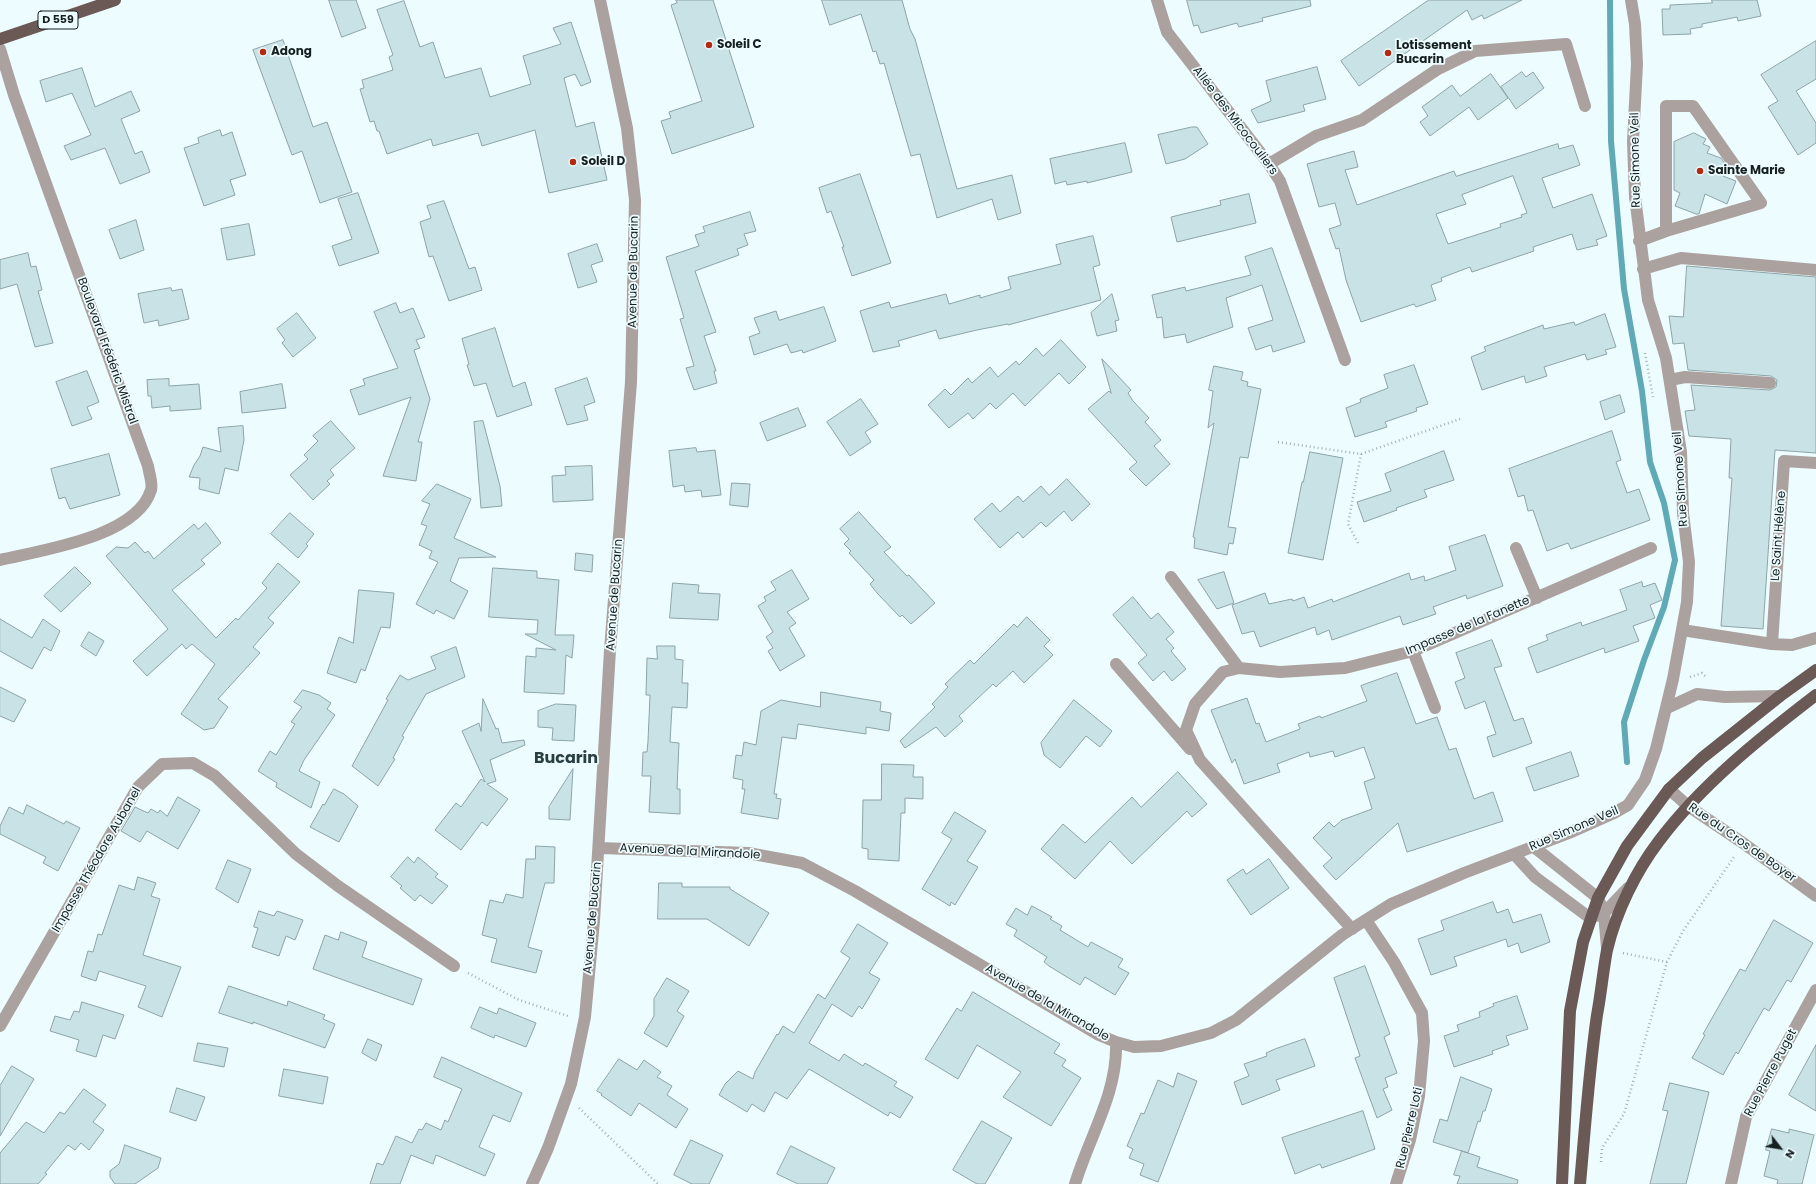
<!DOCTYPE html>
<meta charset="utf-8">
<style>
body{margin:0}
#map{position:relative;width:1816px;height:1184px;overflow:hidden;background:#edfcff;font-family:Poppins,sans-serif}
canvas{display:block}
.north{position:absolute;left:1760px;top:1128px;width:40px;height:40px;-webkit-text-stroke:3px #edfcff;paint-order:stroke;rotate:121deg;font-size:11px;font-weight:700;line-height:16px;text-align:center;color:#161f20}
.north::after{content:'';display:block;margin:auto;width:14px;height:18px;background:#161f20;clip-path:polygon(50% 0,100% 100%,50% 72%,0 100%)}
</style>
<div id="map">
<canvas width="1816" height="1184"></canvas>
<div class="north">N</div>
</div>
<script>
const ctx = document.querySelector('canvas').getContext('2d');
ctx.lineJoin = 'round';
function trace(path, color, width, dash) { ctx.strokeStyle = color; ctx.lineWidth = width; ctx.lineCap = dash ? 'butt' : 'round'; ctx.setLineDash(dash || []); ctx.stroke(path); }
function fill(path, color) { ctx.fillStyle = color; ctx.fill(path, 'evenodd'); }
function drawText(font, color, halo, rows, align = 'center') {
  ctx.font = font + ' Poppins,sans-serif'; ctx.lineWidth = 3.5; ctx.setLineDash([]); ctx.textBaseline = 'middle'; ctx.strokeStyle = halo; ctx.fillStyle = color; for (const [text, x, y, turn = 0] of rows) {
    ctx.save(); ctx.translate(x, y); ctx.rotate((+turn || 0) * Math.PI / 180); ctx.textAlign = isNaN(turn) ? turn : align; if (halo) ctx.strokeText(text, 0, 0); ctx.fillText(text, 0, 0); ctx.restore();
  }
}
trace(new Path2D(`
 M1610,0L1611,141L1624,289L1642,391L1650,462L1664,503L1675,560L1664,607L1644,660L1624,722L1627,762`), '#60a9b6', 6);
const building = new Path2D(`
 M329,0H356L366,28L342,37Z
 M676,0H713L754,127L672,154L661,121L671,118L669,112L702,101L671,5L677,3Z
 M822,0H902L910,29L915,39L957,189L1012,175L1021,213L998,220L992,199L937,218L920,154L911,156L884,63L880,64L876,51L873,52L861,14L830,25Z
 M1187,0H1310L1311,6L1262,18L1263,21L1239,27L1237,23L1201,33L1198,25L1194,26Z
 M1429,0H1522L1484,19L1482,15L1472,20L1467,10L1359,86L1341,61Z
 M1712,0H1757L1761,16L1738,21L1737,17L1702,24V27L1690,29L1691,34L1663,35L1662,9H1670V5L1712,3Z
 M404,1L420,47L433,42L445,78L481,68L490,97L531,84L523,56L561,44L553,28L571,22L591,82L581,86L575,74L564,78L576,127L594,122L607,180L549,193L535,130L482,146L478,133L433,146L431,139L387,154L379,131H377L374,121L370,122L360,89L364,88L362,80L393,70L389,57L393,55L377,10Z
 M283,40L313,127L327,122L352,192L320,203L302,151L292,155L253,50Z
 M1816,41V79L1796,91L1816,123V143L1798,155L1768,107L1778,101L1761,75Z
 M1317,67L1326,99L1303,105L1305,111L1258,123L1251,110L1271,101L1266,81Z
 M82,68L95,107L131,91L140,111L121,119L135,154L142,151L150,172L120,184L105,148L71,160L64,146L91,135L72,93L46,102L40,81Z
 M1522,72L1526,77L1533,72L1544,88L1516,109L1501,87Z
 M1491,74L1508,98L1478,120L1469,107L1430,136L1420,122L1428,116L1422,107L1452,85L1460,96Z
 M1192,127H1197L1208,144L1185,159L1166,164L1158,135Z
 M220,130L222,136L232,132L246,175L230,180L235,195L204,206L184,148L199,143L198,138Z
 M1694,133L1706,139L1703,144L1710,147L1707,153L1721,158L1727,167L1723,176L1736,181L1727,204L1705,194L1699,214H1696L1675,206L1680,193L1674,190V142Z
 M1125,143L1132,172L1087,183V181L1067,185L1066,181L1055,184L1050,159Z
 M1558,144L1559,149L1573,145L1580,165L1542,178L1553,208L1592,194L1607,236L1596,240L1598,245L1577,250L1572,234L1533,247L1534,251L1472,272L1470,267L1441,278L1442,281L1431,285L1436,300L1416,307L1414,304L1361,322L1346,280L1339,248L1336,249L1329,229L1341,225L1335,203L1319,207L1307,164L1354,151L1358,167L1345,170L1357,205L1454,171L1456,176ZM1513,176L1527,213L1521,215L1522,217L1500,224L1501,227L1448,244L1436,214L1466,204L1462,195Z
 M860,174L891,263L852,276L842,247H844L831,211L827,213L819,188Z
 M358,193L379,253L339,266L332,246L352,239L338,199Z
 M1249,194L1256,223L1177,242L1171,217L1221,205L1220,201Z
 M444,201L469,269L475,267L482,290L449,301L433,256L429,257L420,222L431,218L427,206Z
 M750,212L756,231L744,234L748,245L737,249L739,255L695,271L716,332L704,336L716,371H714L717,383L694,390L686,368L694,366L680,319L684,318L666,257L699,246L695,235L705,232L703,227Z
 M136,220L144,250L120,259L109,230Z
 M249,224L255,255L227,260L221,229Z
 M1093,236L1100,265L1093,267L1101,300L1008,325V324L977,330L939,339L936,330L898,341L900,346L873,352L860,311L889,302L891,308L946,294L949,304L980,295V298L1011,289L1008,277L1061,264L1056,245Z
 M597,244L603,261L591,265L597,282L578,288L568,254Z
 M1272,248L1305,342L1273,352L1271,345L1256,350L1248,328L1273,320L1262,285L1226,298L1233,327L1187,343L1185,334L1164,338L1162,317L1157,318L1152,295L1185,287L1186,291L1251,275L1245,257Z
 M28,253L31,267L36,266L42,290L38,291L53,343L35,347L17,284L0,289V260Z
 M1687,266L1816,277V453L1775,450L1763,629L1721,626L1732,478H1729L1731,439L1689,436L1685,411L1695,410L1691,385L1770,390L1776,387L1777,380L1771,376L1688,370L1684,343L1673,344L1669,316L1683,317Z
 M171,288L172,291L182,289L189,319L159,326L158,320L144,323L138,294Z
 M1112,294L1119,320L1115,321L1117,331L1097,336L1091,313Z
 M396,303L400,313L413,308L425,337L416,340L420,348L414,350L430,399L418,442H422L416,481L383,476L411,397L359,415L350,390L365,385L363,379L398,368L374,312Z
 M824,307L836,341L803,353L802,350L791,353L787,344L754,355L749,337L760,333L754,318L776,311L779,320Z
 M297,313L316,338L293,357L282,343L285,340L277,329Z
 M1605,314L1616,347L1605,350L1607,354L1587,360L1585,354L1544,367L1547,376L1526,383L1524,376L1482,390L1471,357L1486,351L1484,347L1543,325L1544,329L1574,322L1575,325Z
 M495,328L513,387L525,382L532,405L497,417L486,383L474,386L467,365L469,364L462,339Z
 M1061,340L1086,367L1069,384L1059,373L1025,406L1013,393L996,409L990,403L973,419L968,413L949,428L928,405L945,389L951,395L968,378L972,383L990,367L998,377L1016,361L1019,365L1036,348L1043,356Z
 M1102,359L1131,390L1128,393L1133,401L1149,418L1145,422L1161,440L1154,446L1170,464L1146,486L1129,469L1137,462L1088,409L1109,391L1111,393Z
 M1414,365L1428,404L1416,408L1417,411L1385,422L1387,427L1355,437L1346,408L1361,402L1360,399L1388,388L1384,375Z
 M1214,366L1243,372L1241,380L1248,382L1247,386L1261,389L1248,458L1240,457L1228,527L1236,528L1233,544L1229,543L1227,555L1194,548L1195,538L1193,537L1214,423L1208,428L1213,391L1209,390Z
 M87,371L99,402L87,407L92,419L72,426L56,382Z
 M587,378L595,402L584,406L588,420L567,425L555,389Z
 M169,379V386L199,384L201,409L170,411V406L152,408L151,396H148L147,380Z
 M282,384L286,408L242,413L240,392Z
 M1620,395L1625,412L1605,420L1600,402Z
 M861,399L878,424L865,432L871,442L850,456L827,422Z
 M798,408L806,426L767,441L760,423Z
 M331,421L355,448L330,470L334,475L327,481L330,484L313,500L290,475L308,459L304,455L318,441L313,436Z
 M483,421L500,486L502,506L481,508L474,422Z
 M243,426L244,440L238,471L225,468L219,494L199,489L200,478L189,477L194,465L200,456L203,447L221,452L218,428Z
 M1612,431L1621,460L1616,462L1627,493L1639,489L1650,520L1571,549L1568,543L1547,551L1533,510L1528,511L1524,495L1518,497L1509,469Z
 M696,448L697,452L715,450L721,495L702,497L701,490L685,492L684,485L673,487L669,451Z
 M1444,451L1454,480L1424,490L1427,497L1396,508L1397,510L1364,522L1357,502L1391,491L1385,474Z
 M1310,452L1343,458L1323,560L1288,553L1302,482H1303Z
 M109,454L120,495L70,509L65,497L59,499L51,469Z
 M592,466L593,500L553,502L552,476L566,475L565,467Z
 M1067,479L1090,504L1072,521L1064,511L1046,527L1041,522L1023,538L1018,532L1000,548L974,519L992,503L1000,512L1018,496L1023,502L1041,486L1049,495Z
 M732,483L750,484L748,507L730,505Z
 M437,484L471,499L454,538L496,557L459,558L450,581L468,591L454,619L436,610L434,614L416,604L438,562L429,558L432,551L419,545L427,526L421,524L430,504L422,501Z
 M859,512L891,547L884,552L907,576L909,575L935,603L911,624L902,615L900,617L877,593L870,584L874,580L849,553L851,551L844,544L849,539L840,529Z
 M290,513L314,534L306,544L308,546L298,558L271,534Z
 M206,523L221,543L201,560L205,564L172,590L216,638L236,618L238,620L267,588L262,583L278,563L300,582L268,618L274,623L253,647L260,653L218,699L228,707L214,728L204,730L181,714L215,664L192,644L186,649L182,644L147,676L133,661L168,629L106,556L116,547L128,548L135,542L145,553L148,551L154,559L194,524L198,529Z
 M1485,535L1503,586L1467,599L1466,595L1433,607L1436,614L1403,625L1400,616L1332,640L1329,630L1317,635L1315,627L1260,647L1254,631L1242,634L1232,605L1265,593L1269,604L1292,599L1293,601L1304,597L1308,608L1332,599L1333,602L1409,573L1411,580L1424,576L1425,581L1456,570L1449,547Z
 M576,553L593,555L592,572L575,570Z
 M75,567L91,583L61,612L44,596Z
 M493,568L537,571V578L559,580L555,635H574L572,658L566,655L564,694L524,692L526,656L536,657V648L556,650L525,634H537L538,620L489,617Z
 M792,570L809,599L787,612L796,623L789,628L805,656L780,671L768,651L773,648L766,637L773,632L758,606L766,601L764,597L776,590L771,582Z
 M1224,572L1234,603L1217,609L1198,580Z
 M1642,582L1643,587L1655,583L1662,600L1650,605L1655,618L1633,626L1639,641L1605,653L1604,648L1537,673L1528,648L1548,640L1546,635L1581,622L1582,626L1627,610L1620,590Z
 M673,583L699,585L698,593L720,594L718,620L670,618Z
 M359,590L394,593L390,628L381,627L365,671L361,669L356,683L327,673L339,637L353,643Z
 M1133,597L1151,619L1158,613L1174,632L1166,639L1174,648L1171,651L1186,669L1172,681L1164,671L1153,681L1138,663L1147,655L1113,615Z
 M1027,617L1050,640L1044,646L1053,655L1024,683L1013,671L996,687L993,684L959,716L963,721L945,737L936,727L905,748L900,741L935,707L932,704L948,687L945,684L970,660L974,664L1014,624L1017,627Z
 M0,619L32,638L43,619L60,631L51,651L44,647L32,669L0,651Z
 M89,632L104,641L96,656L81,646Z
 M1492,640L1502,666L1494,668L1514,721L1523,718L1532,743L1493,757L1487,737L1496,734L1485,701L1465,709L1455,682L1465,678L1456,653Z
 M657,646H675V659L683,660L682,683H688L687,708L672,707L670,742L679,743L677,789H680V814L649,812L651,776H642L643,752H647L648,741L650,695H646L647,658L657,659Z
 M456,647L465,677L426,694L402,736L404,737L393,758L395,759L378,786L352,766L388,700L386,699L400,675L408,680L436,669L431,657Z
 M1397,673L1416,724L1437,717L1449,750L1456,748L1474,799L1493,792L1503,821L1407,852L1398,823L1336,880L1323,866L1332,858L1313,838L1329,822L1334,827L1342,820L1372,809L1364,782L1375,778L1364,747L1335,757L1333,751L1310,757L1309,752L1277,764L1280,772L1244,784L1235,759L1232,763L1211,710L1247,698L1256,724L1259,723L1266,742L1300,729L1298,724L1320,716L1321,718L1367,701L1361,686Z
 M0,687L26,700L14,722L0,716Z
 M303,690L319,695L331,703L327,709L335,715L304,760L299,771L320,782L311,808L276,787L277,783L258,771L270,751L276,755L295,724L291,722L302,707L294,702Z
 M821,692L881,702L880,711L891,713L889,731L866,727V734L798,724L796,739L782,737L774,794H777L776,798L781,799L778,819L741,813L745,789H742L743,780L733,778L736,755L742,756L744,742L756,745L761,711L781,700L820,707Z
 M483,699L496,729L498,728L502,743L524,740L525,745L490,760L496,781L487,784L508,799L487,826L482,822L461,850L435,830L456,803L461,807L481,779L485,782L462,731L479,723L481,731Z
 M1074,700L1112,731L1100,747L1086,736L1060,768L1044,755L1041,743Z
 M556,704L576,705L574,741L552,740L553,728L538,727V711Z
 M1571,752L1579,776L1534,791L1526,768Z
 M882,764L914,765L913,777H923V799L905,798V813H901L899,861L868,859V849L862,848L863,800H881Z
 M573,769L570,820L549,819V807Z
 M1178,772L1207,804L1192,817L1187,811L1132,864L1110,841L1075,879L1041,849L1063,824L1085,843L1132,797L1141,807Z
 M334,789L344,794L358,806L339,842L310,827L323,804L324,805Z
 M178,797L200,810L178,849L147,831L140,842L121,831L135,807L148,813L151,809L158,813L160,810L167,816Z
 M27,805L64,824L66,821L80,828L58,871L43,863L46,857L0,834V826L9,807L23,814Z
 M955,812L986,831L967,861L978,867L955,905L951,902L950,906L922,889L952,839L942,833Z
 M536,846L555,847L554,883H545L528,947L542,951L536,973L491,962L497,939L482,935L490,900L503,903L506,894L523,898L526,859H535Z
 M408,857L414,863L418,857L438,874L435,877L448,886L432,904L420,895L415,901L400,888L402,886L391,877Z
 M1269,859L1289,888L1251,915L1227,880L1243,869L1246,874Z
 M228,860L251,869L238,903L216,889Z
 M138,877L156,883L151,896L160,899L143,955L181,967L162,1017L138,1007L146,986L99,971L96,981L81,976L88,951L93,952L98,934L102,935L119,885L134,890Z
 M659,883H682V887H730V889L769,913L749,946L707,919H658Z
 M1493,902L1497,913L1508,909L1513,923L1541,914L1550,942L1521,953L1518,943L1508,947L1506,939L1454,957L1457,966L1431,975L1418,939L1444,930L1441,921Z
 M1032,906L1052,917L1050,919L1062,926L1060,930L1088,947L1091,942L1123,959L1118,967L1129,973L1115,995L1085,977L1080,985L1049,966L1044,962L1047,957L1014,936L1017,930L1006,924L1016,908L1027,915Z
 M259,911L274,916L277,911L303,920L295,940L286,936L279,956L252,947L258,928L254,927Z
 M1774,920L1813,943L1791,982L1787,980L1769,1011L1764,1008L1738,1054L1736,1052L1723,1075L1692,1058L1705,1035L1703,1034L1740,969L1745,971Z
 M858,924L888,943L869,973L880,979L862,1009L859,1006L852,1017L832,1004L809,1043L839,1061L844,1054L863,1066L865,1063L897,1082L894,1086L913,1097L900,1118L890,1112L888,1116L809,1069L787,1099L775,1092L764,1112L752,1104L747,1112L719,1095L725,1084L738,1071L753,1079L755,1072L777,1034L778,1035L783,1026L794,1033L818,994L825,999L850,958L841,952Z
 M341,932L367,942L362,957L422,979L413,1005L313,969L325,935L338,940Z
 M1365,966L1390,1034L1384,1037L1397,1073L1385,1078L1388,1087L1383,1089L1392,1110L1377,1118L1355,1058L1360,1056L1334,978Z
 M667,978L689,991L677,1011L684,1016L667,1047L644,1033L654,1016V999Z
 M229,986L287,1006L288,1001L325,1015L323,1019L335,1024L325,1048L253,1022V1024L219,1013Z
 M973,992L1060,1044L1054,1053L1066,1060L1062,1066L1081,1078L1051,1126L1003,1097L1021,1072L977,1045L958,1079L925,1059L957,1008L961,1011Z
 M1517,996L1528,1029L1506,1036L1509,1045L1492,1051L1493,1054L1454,1067L1444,1036L1459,1031L1457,1025L1480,1017L1479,1012L1494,1006L1493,1004Z
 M82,1002L124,1015L115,1039L103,1035L96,1057L76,1051L79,1040L50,1031L55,1016L70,1020L74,1011L79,1012Z
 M480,1007L497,1014L499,1008L536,1023L526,1047L495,1035L494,1038L471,1028Z
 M368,1039L382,1045L376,1061L362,1053Z
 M1305,1039L1315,1066L1276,1080L1280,1090L1242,1105L1234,1082L1249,1076L1244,1064L1267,1056L1266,1053L1275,1049Z
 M198,1043L228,1048L224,1067L194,1061Z
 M1816,1045V1111L1789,1095Z
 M442,1057L522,1093L510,1122L493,1115L479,1147L495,1154L485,1176L436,1155L433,1164L411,1155L400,1184H370L377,1163L383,1165L396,1136L412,1143L419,1129L422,1130L426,1123L441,1130L445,1120L448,1122L462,1089L434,1077Z
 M619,1059L637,1070L644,1060L661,1072L657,1077L672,1086L667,1095L688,1109L676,1128L639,1103L631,1116L601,1095L602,1094L597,1091Z
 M12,1066L34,1079L0,1136V1086Z
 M284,1069L328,1077L323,1104L279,1096Z
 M1178,1073L1197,1081L1158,1182L1140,1175L1144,1164L1129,1158L1133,1149L1127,1146L1141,1113L1144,1114L1158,1080L1173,1087Z
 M1461,1077L1492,1089L1485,1111H1483L1480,1122L1478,1121L1468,1153L1433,1142L1440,1119L1447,1121Z
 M1670,1083L1709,1092L1686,1184H1650L1668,1111L1663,1110Z
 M177,1088L205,1097L196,1121L170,1112Z
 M84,1089L106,1105L93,1122L104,1130L89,1150L81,1143L75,1150L68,1145L45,1173L47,1174L38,1184H0V1153L26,1122L44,1133L60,1112L64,1114Z
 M1363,1111L1375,1149L1322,1168L1320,1164L1295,1174L1282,1138Z
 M982,1121L1012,1138L985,1184H977L953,1170Z
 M1772,1129L1789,1133V1129L1814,1135L1802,1184H1777L1778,1180L1764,1176L1770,1151L1766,1150Z
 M691,1140L723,1155L709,1184H692L674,1175Z
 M125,1145L161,1158L158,1168L135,1184H115L110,1177V1171L119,1164Z
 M791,1146L835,1168L827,1184H798L777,1174Z
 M1462,1151L1480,1157L1477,1167L1518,1180L1517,1184H1457L1460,1176L1454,1175Z`);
fill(building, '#c9e2e6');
trace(building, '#8ca4a8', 1);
trace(new Path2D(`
 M1645,353L1653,397
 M1278,442L1361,454L1460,419
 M1358,543L1348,524L1361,454
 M1690,677L1702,673L1706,677
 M1623,953L1667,962
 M468,973L519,1000L568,1016
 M579,1108L658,1184
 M1601,1162L1602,1148L1624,1114L1667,962L1683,931L1734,857`), '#a4b1b4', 2.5, [1, 3]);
trace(new Path2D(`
 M1157,0L1167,32L1269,164L1280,181L1345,360
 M0,49L14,95L148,466C149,473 153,484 151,490C137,537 42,550 0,560
 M1269,164L1316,136L1362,120L1438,69L1475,51L1566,44L1585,106
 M1639,241L1666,231L1761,203L1693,106H1666V231
 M1643,269L1681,258L1816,270
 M1670,380L1685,377L1770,383
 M1516,548L1537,598
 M1171,577L1239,668
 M1682,630L1772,644L1792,645L1816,638
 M1772,644L1784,461L1816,463
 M1413,651L1435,708
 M1116,664L1190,749
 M1667,708L1697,694L1725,697L1780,696
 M1669,789L1688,806L1743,843L1816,896
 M1534,847L1598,898L1604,913L1607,948
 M599,848L748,853L802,863L855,891L1099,1035L1116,1042L1134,1047L1161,1046L1211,1033L1236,1020L1342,935L1391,904L1464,873L1569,833L1614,813L1628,805L1645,780L1656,749L1673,679L1687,602L1689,562L1683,513L1681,452L1666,358L1648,300L1635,197L1633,141L1637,64L1635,24L1631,0
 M1514,854L1535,877L1590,918L1604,913L1628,888
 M1366,920L1394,962L1422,1013L1424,1041L1419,1096L1410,1140L1396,1184
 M1352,929L1200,760L1186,730L1195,704L1223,672L1239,668L1280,672L1345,668L1413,651L1651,548
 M0,1026L138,787L162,764L193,763L215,776L296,854L338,886L454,966
 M532,1184L548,1148L571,1084L585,1017L594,921L610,650L631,382L635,200L627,128L600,0
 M1075,1184C1089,1137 1118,1093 1116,1042
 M1731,1184L1746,1117L1816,990`), '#aba19e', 12);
trace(new Path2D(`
 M0,39L115,0
 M1562,1184L1570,1011L1583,942L1598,898L1627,846L1669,789L1702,758L1780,696L1816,670
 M1580,1184C1585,1128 1589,1071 1597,1015C1601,994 1603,971 1607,950C1616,912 1636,871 1659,841C1702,784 1760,738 1816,695`), '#6a5955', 12);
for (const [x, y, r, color] of [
 [709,45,4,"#b52913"],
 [263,52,4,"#b52913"],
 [1388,53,4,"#b52913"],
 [573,162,4,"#b52913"],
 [1700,171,4,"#b52913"]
]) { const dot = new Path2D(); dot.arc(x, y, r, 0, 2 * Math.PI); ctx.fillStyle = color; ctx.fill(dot); trace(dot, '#edfcff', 1.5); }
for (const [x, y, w] of [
 [58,20,40]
]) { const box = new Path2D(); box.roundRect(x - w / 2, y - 9, w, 18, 3); ctx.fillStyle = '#edfcff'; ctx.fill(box); trace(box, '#161f20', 1); }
drawText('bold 11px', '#161f20', null, [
 ["D 559",58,20]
]);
drawText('bold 12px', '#161f20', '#edfcff', [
 ["Soleil C",717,45],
 ["Lotissement",1396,46],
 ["Bucarin",1396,60],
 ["Adong",271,52],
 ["Soleil D",581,162],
 ["Sainte Marie",1708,171]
], 'left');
drawText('12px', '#161f20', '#edfcff', [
 ["Allée des Micocouliers",1235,121,53],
 ["Rue Simone Veil",1636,160,-91],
 ["Avenue de Bucarin",634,272,-89],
 ["Boulevard Frédéric Mistral",107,351,70],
 ["Rue Simone Veil",1681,479,-94],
 ["Le Saint Hélène",1779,536,-86],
 ["Avenue de Bucarin",615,595,-86],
 ["Impasse de la Fanette",1468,626,-23],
 ["Rue Simone Veil",1574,829,-23],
 ["Rue du Cros de Boyer",1742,843,35],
 ["Avenue de la Mirandole",690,852,3],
 ["Impasse Théodore Aubanel",97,860,-60],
 ["Avenue de Bucarin",593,918,-85],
 ["Avenue de la Mirandole",1047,1003,30],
 ["Rue Pierre Puget",1771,1073,-62],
 ["Rue Pierre Loti",1410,1128,-77]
]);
drawText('bold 16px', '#2a3f42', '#edfcff', [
 ["Bucarin",566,759]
]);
</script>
